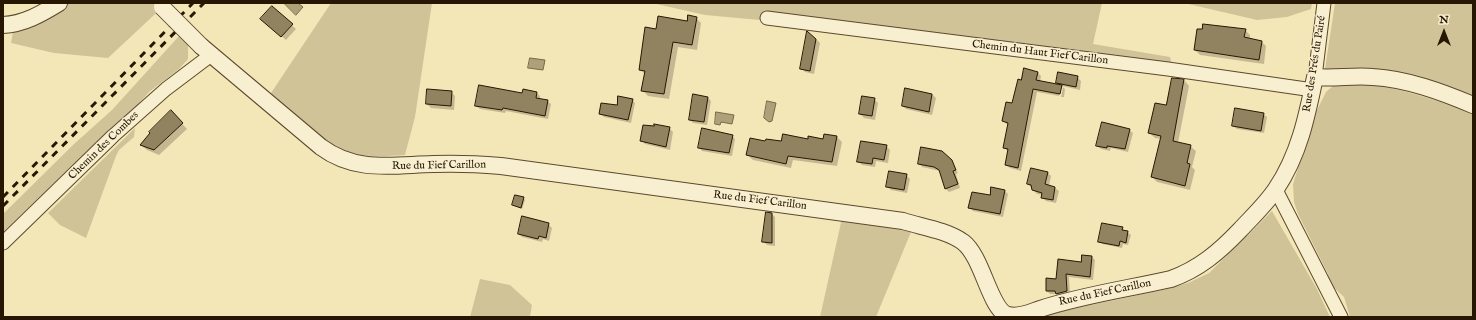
<!DOCTYPE html>
<meta charset="utf-8">
<style>
body{margin:0}
#map{position:relative;width:1476px;height:320px;overflow:hidden;background:#f4e7b7;font-family:"IM FELL English",serif}
canvas{display:block}
.frame{position:absolute;inset:0;border:4px solid #271601;pointer-events:none}
.north{position:absolute;left:1424px;top:12px;width:40px;height:40px;-webkit-text-stroke:3px #f8efd0;paint-order:stroke;rotate:0deg;font-size:11px;font-weight:700;line-height:16px;text-align:center;color:#271601}
.north::after{content:'';display:block;margin:auto;width:14px;height:18px;background:#271601;clip-path:polygon(50% 0,100% 100%,50% 72%,0 100%)}
</style>
<div id="map">
<canvas width="1476" height="320"></canvas>
<div class="frame"></div>
<div class="north">N</div>
</div>
<script>
const ctx = document.querySelector('canvas').getContext('2d');
ctx.lineJoin = 'round';
function fill(path, color) { ctx.fillStyle = color; ctx.fill(path, 'evenodd'); }
function trace(path, color, width, dash) { ctx.strokeStyle = color; ctx.lineWidth = width; ctx.lineCap = dash ? 'butt' : 'round'; ctx.setLineDash(dash || []); ctx.stroke(path); }
function drawText(font, color, halo, rows, align = 'center') {
  ctx.font = font + ' "IM FELL English",serif'; ctx.lineWidth = 3; ctx.setLineDash([]); ctx.textBaseline = 'middle'; ctx.strokeStyle = halo; ctx.fillStyle = color; for (const [text, x, y, turn = 0] of rows) {
    ctx.save(); ctx.translate(x, y); ctx.rotate((+turn || 0) * Math.PI / 180); ctx.textAlign = isNaN(turn) ? turn : align; if (halo) ctx.strokeText(text, 0, 0); ctx.fillText(text, 0, 0); ctx.restore();
  }
}
fill(new Path2D(`
 M42,3H167L108,58L54,53L11,43L13,32L43,19Z
 M331,3H432L415,117L405,155C388,156 369,158 352,153C321,144 295,114 271,93Z
 M652,3H1102L1093,44L1170,57L1172,65L767,16L760,20L705,15Z
 M1184,3H1312L1311,9L1287,17L1257,20Z
 M1335,3L1473,4V96L1438,83L1367,71L1325,69Z
 M179,36L188,45V59L179,69L149,92L123,122L3,237V214L74,144L112,110Z
 M1365,83C1403,89 1437,100 1473,113V317H1350L1344,297L1330,284L1328,274L1298,214L1294,202L1293,184L1315,114L1326,92L1334,85Z
 M135,128L134,137L119,150L116,156L86,238L60,225L48,213Z
 M1272,211L1317,289L1330,317H1039L1081,307L1163,290L1188,283L1209,273Z
 M842,218L911,232L876,317H820Z
 M480,279L510,285L532,305L530,317H470Z`), '#d1c398');
const water = new Path2D(`
 M284,3H298L303,7L296,15Z
 M530,58L545,60L543,70L528,68Z
 M767,101L776,103L772,121L769,122L764,118Z
 M716,112L734,115L732,124L721,122L720,125L715,124Z`);
fill(water, '#aea079');
trace(water, '#786949', 1);
fill(new Path2D(`
 M272,7L296,29L286,40L265,22Z
 M696,18L701,23L697,50L678,47L669,99L648,96L643,91L645,74L640,70L657,30L688,22Z
 M1203,30H1245L1250,35V39L1261,41L1266,46L1264,64L1200,55L1195,50Z
 M816,39L820,43L814,74L805,72L801,68Z
 M1037,72L1041,76L1040,82L1060,85L1057,82L1077,77L1081,81L1080,90L1062,86L1065,89L1064,97H1061L1063,87H1061L1059,96L1037,92L1021,171L1010,168L1006,165L1008,151L1004,148L1008,125L1003,121L1013,105L1022,82Z
 M1184,80L1189,86L1178,143L1190,146L1196,151L1192,167L1195,170L1190,190L1157,182L1152,177L1161,139L1155,138L1149,133Z
 M524,91L537,93L540,96V100L547,101L551,104L548,119L506,111L505,113L480,109L476,106L523,94Z
 M451,92L455,96L454,110L431,108L427,104Z
 M932,94L936,98L932,115L906,109L903,106Z
 M708,98L711,101L707,125L693,123L690,120Z
 M874,99L878,103L875,120L864,118L860,114Z
 M632,100L635,103L631,123L604,117L600,114Z
 M171,112L187,129L159,155L147,150L141,145Z
 M1263,114L1267,117L1264,133L1237,129L1233,126Z
 M669,128L673,132L670,150L645,144L641,140Z
 M1129,130L1133,133L1128,152L1111,148L1110,151L1101,149L1097,146Z
 M732,136L735,139L732,156L702,151L699,147Z
 M837,137L842,142L837,166L793,160L791,168L753,160L747,155L766,142L824,140Z
 M886,146L890,150L888,163L876,161L875,167L862,165L858,161Z
 M951,161L958,173L956,174L960,188L949,192L946,189L940,171L922,167L919,163Z
 M1047,172L1051,176L1049,186L1055,188L1059,191L1056,203L1046,201L1042,197L1043,195L1037,194L1028,184Z
 M906,175L910,179L907,193L891,190L888,187Z
 M1005,191L1008,194L1003,217L973,211L969,207Z
 M523,198L525,200L522,209L513,205Z
 M772,214L775,217V246L767,245L763,241Z
 M548,224L552,228L549,241L543,239L542,242L522,237L519,234Z
 M1122,228L1131,235L1128,245L1123,244L1122,248L1102,244L1099,241Z
 M1092,257L1095,260L1093,280L1069,277L1070,295L1060,297L1057,294H1050L1047,291L1057,280Z`), '#0003');
const building = new Path2D(`
 M272,6L293,24L281,37L260,19Z
 M688,15L697,17L692,45L673,42L664,94L641,91L645,71L639,70L645,27L656,29L658,16L687,21Z
 M1203,24L1246,29L1244,37L1262,41L1259,60L1194,50L1197,29H1202Z
 M807,31L816,39L810,71L800,69Z
 M1024,68L1038,72L1036,80L1062,85L1060,94L1033,89L1018,168L1005,165L1008,149L1003,148L1008,123L1002,121L1006,102L1012,103L1018,79L1021,80Z
 M1058,72L1078,76L1076,87L1056,83Z
 M1172,78L1184,79L1173,141L1191,145L1187,163L1190,164L1185,186L1151,177L1161,136L1148,133L1152,116L1155,103L1166,105Z
 M479,85L522,93L523,89L537,92L536,98L548,100L545,116L503,108L502,110L475,106Z
 M905,88L932,94L929,112L902,106Z
 M427,89L452,91L451,106L426,104Z
 M693,94L708,97L704,122L689,120Z
 M618,96L633,99L628,120L599,114L601,103L617,105Z
 M862,96L875,98L872,116L859,114Z
 M1235,108L1264,113L1261,131L1232,126Z
 M171,110L183,123L154,150L140,145L150,133L149,132Z
 M1102,122L1130,129L1125,149L1107,146V148L1096,146Z
 M654,124L670,127L666,147L640,141L643,125L654,126Z
 M702,128L733,135L729,153L698,148Z
 M783,134L808,139V136L823,139L824,134L837,136L832,162L788,156L786,164L746,155L750,138L765,141L766,139L781,141Z
 M861,141L887,145L884,160L873,158L872,164L857,162Z
 M921,147L942,151L952,160L956,170L953,171L958,184L945,189L939,170L934,167L918,164Z
 M1031,168L1048,172L1045,184L1055,187L1053,200L1041,198L1042,193L1032,190L1031,185L1027,184Z
 M889,171L907,174L904,190L886,187Z
 M991,187L1005,190L1000,214L968,208L972,192L990,195Z
 M515,195L524,197L521,208L512,205Z
 M766,212L772,213V243L762,242Z
 M522,216L549,223L546,238L539,236L538,239L518,234Z
 M1102,223L1123,227L1122,230L1128,231L1126,243L1120,241L1119,246L1098,242Z
 M1082,255L1092,256L1090,277L1066,274L1067,291L1056,294L1055,291H1046V278L1056,279L1058,259L1081,262Z`);
fill(building, '#928360');
trace(building, '#271601', 1);
const minor = new Path2D(`
 M767,18L1168,69L1313,90
 M1315,77L1324,3
 M1276,190L1341,317
 M3,243L113,136L166,89L211,55`);
const tertiary = new Path2D(`
 M3,25C24,24 41,14 59,3
 M201,46L321,147C356,173 393,165 433,164C456,163 478,164 501,166L903,221C922,227 946,230 963,242C983,257 990,311 1008,315C1019,318 1031,312 1040,309C1083,295 1127,289 1171,279C1199,269 1219,252 1240,230C1252,217 1266,204 1276,189C1299,155 1307,116 1315,77C1334,79 1354,75 1373,77C1407,79 1442,92 1473,105`);
trace(minor, '#5a4a2e', 15);
trace(tertiary, '#5a4a2e', 18);
trace(minor, '#f8efd0', 13);
trace(tertiary, '#f8efd0', 16);
trace(new Path2D(`
 M3,197L193,3
 M3,206L204,3`), '#271601', 3, [7, 7]);
const tertiaryBridge = new Path2D(`
 M162,7L201,46`);
trace(tertiaryBridge, '#5a4a2e', 18, []);
trace(tertiaryBridge, '#f8efd0', 16);
drawText('11px', '#271601', '#f8efd0', [
 ["Chemin du Haut Fief Carillon",1040,53,7],
 ["Rue des Prés du Pairé",1315,64,-81],
 ["Chemin des Combes",104,146,-44],
 ["Rue du Fief Carillon",439,166,-1],
 ["Rue du Fief Carillon",760,201,7],
 ["Rue du Fief Carillon",1105,293,-12]
]);
</script>
